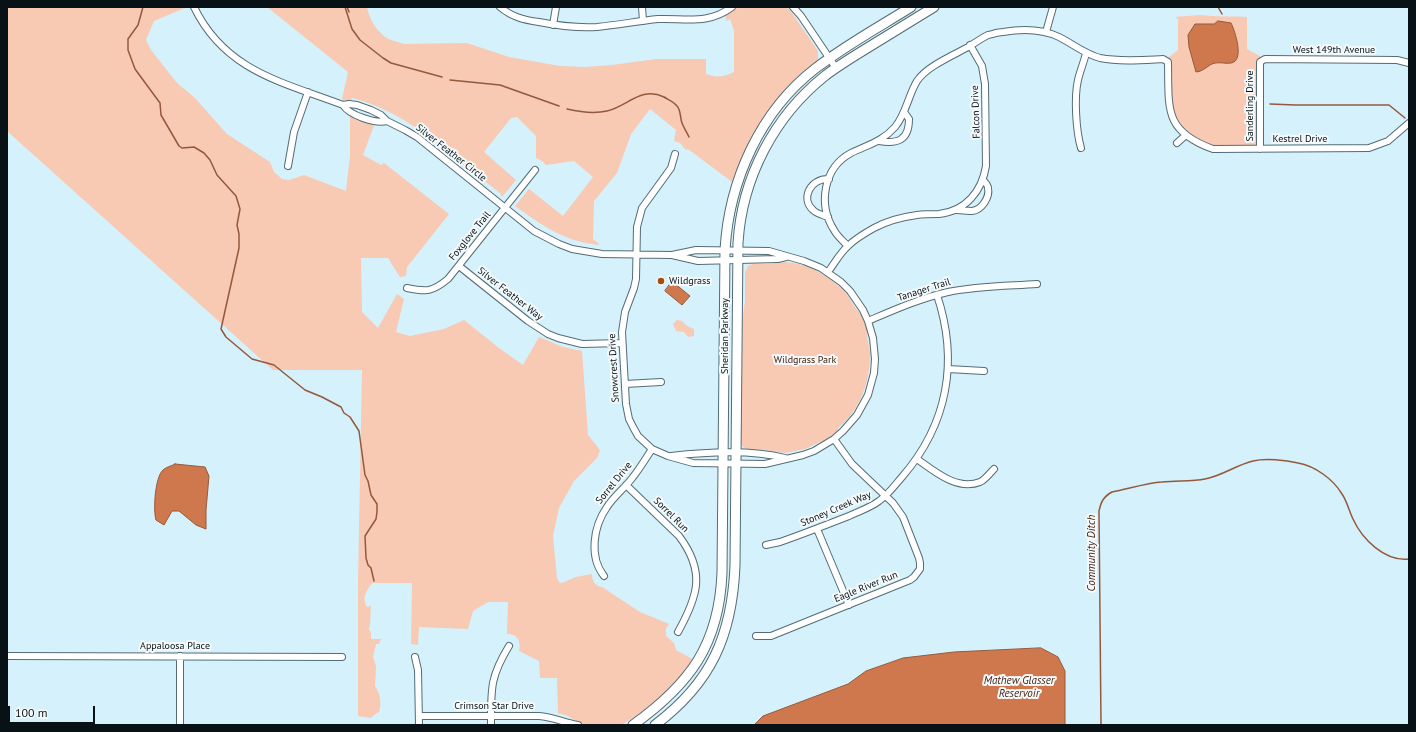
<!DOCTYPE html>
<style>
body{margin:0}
#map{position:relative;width:1416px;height:732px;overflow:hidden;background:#d5f1fb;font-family:"PT Sans",sans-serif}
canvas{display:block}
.frame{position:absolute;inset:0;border:8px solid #081115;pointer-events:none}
.scale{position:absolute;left:8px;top:706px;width:87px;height:18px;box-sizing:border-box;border:2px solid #081115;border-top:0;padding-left:5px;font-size:12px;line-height:14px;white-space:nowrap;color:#081115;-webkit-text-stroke:3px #f4fafc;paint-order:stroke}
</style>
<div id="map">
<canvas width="1416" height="732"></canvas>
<div class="frame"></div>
<div class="scale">100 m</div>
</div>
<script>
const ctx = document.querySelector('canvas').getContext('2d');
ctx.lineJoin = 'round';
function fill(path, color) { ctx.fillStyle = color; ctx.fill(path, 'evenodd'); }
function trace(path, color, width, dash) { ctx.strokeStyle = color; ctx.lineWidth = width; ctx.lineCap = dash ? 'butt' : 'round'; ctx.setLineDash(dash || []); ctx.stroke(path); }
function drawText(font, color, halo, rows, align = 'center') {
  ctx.font = font + ' "PT Sans",sans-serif'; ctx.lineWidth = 4; ctx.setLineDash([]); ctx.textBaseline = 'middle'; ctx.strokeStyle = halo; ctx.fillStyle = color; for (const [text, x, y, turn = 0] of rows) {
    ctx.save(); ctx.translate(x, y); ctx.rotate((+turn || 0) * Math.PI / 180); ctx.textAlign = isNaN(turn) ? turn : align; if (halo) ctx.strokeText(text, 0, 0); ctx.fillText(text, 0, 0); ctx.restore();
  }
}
fill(new Path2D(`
 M7,7H187L154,21L146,40L151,50L177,83L195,98L227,134L270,162L274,172L282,179L289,180L304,175L346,191L350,156V113L375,123L363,155L381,165L384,163L449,214L407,267L406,276L400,277L388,258H361L362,312L378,328L397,294L404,299L396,332L410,336L444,329L464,320L499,348L523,365L539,337L563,347L582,351L588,435L600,450L597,458L574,481L559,508L553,536L557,578L559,582L562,583L576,577L592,574C592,581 595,586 602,587L640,612L669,624L666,628V636L674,643L676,650L694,660L678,681L651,707L621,725H583L568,716L558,713L557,678H540L539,661L519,651C521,641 518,634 507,634L508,602H488L473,611L468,629L419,627L418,645L411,644L412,583H372C367,590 361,598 367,607L371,606C370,614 371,622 369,630L371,632V639H381L379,644H376L373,657L376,666L375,686C380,693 382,704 379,712L374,715L371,718L358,716V583L362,370H273L7,131Z
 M267,7H367C369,19 377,32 388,39C393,41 399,42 404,44L467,43L509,57L560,66L585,67L612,65L656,59H706V74C716,78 724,77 734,72V31L730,19L727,21L725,15L739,7H787L792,13L818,51V59L816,62L801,74L790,86L776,101L759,126L740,162L732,182L688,149L686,150L680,143L674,141L676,130L650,109L631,134L617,173L594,201L593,239L600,245C565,242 543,226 515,206L529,189L563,216L593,177L574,161L546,165L542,161L536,158V136L517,117L511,118L484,152L516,180L502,197L500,193C490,185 479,177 469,169C433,140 398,109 352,98L350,102L342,99L348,72Z
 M1200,15C1216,17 1231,16 1247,17V49L1265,59L1260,62V149H1213L1194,141L1171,115L1165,60L1178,50V19L1175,17Z
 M783,262C806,262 830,276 845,292C850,298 853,306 859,312C862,316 866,322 867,328C867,329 867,333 867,334C867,341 870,348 870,355C870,382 860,410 838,428V431L824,441H822L805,449L785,453L765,450L747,449L743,447L741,442V332L745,301V272L748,266L753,264H769Z
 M677,320L682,321L687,326L694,329V336L688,337L684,332L676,331L673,324Z`), '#f8c9b3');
const water = new Path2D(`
 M1218,21L1231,23C1235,31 1245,61 1231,63C1226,64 1221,62 1215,63C1207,65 1205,71 1196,72L1189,47L1188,35L1195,24H1214Z
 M673,280L675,282L674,283L690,296L682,305L665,291Z
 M175,464L205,467L209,476L206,510V529L196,525L179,511H172L164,525L156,520C153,510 155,477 163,470C166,467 172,466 175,464Z
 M1041,648L1058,657L1065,671V725H754L763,716L848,684L866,671L903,658L954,652Z`);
fill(water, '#d0784d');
trace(water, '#94593c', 1);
trace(new Path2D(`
 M143,7L138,25L128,39V50L135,69L160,103L161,115L179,146L182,148L194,147L204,153L210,160L217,175L236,196L240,209L237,225L239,234V248L221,329L226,337L252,359L274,365L305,390L322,397L341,407L344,413L350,417L359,431L365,475L368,481L371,495L377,504V512L376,519L365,536L366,558L368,565L371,568L374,581
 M345,7L352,29L360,40L383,58L391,63L442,77
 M347,7L349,12
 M1218,7L1222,14
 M450,80L500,85L559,106
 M1270,104L1295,105H1389L1405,118
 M567,109C580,112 594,114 607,111C628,106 641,86 664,97C669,100 674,102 677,106C681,110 680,118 682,123C684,128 687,133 689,137
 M1101,725L1099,511C1101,502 1103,497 1112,492C1128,489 1146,483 1162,482C1176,480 1191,482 1205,479C1222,476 1236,465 1253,461C1265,458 1286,460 1298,463C1315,466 1333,479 1342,494C1347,501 1349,511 1353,519C1362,539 1385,562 1409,559`), '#94593c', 1.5);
const street = new Path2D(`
 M194,7C225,71 282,82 343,105L349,104L357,105L371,110L381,115L387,121L405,130L417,137L534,231L559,244L572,249L602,254L672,255L698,261L778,259L786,257
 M500,7C512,17 524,20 539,22C559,26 577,28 597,27C618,25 638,21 658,19C686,18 708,25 732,7
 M642,7L643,21
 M793,7L801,16L836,68
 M553,25L556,7
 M1046,32L1053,7
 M343,105C349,115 375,124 387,121
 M879,141C897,144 909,141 909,119L904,112
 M1177,143L1186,135
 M1081,148C1076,131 1074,97 1078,80C1080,71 1084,62 1086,53
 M1260,149V62L1265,59L1397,60L1409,63
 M288,166L294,132L308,92
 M956,210C961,210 967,211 972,211C982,210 990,197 988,188C988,185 985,182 983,180
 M828,217C823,215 817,214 813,210C800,198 811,178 829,179
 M848,246C843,241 837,236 834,230C818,205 823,168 851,153C867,145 882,142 895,127C906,114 908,96 917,81C927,66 954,55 970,46C976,42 982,38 988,35C993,34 998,32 1003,32C1021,29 1042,29 1059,37C1073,44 1085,54 1100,58C1120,62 1143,60 1163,59L1168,62C1169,108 1163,131 1213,149L1369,148L1388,141L1409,123
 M672,255L696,250L769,251L804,261L821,268L841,282L850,291L863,310L868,321L873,338L875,359L874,373L868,395L857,415L843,431L834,439L814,451L803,455L765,464L693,463L668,456L652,449L638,436L633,427L629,419L626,404L622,332L625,312L634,288L636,279L637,227L642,208L671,168L675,154
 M459,266L528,321L548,334L558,338L582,344L622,343
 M828,272C834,264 840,253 848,246C855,239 865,233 874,228C887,221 902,217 917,215C924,214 932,214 939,214C966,211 982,191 986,166L985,84L982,66L970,45
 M407,288C427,292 432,292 448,279L535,170
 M868,321C894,310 921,298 948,292C977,286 1007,286 1037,284
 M948,369L984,371
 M625,384L661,382
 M671,456C706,452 750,449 785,458
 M917,459C934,471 957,491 980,482C985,480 990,473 994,469
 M626,485L679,536C706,572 698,596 678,632
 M817,529L849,605
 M766,545L780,542C803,534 826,525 849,516C859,511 870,508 879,501C888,495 895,485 902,477C948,424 959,361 937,295
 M604,576C589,557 593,527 607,507C614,496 625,488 633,477C640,468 646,458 652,449
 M756,636H771L910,580L914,577L920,569V563L919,558L903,517L893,503L852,464L834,439
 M7,656L342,657
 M180,656V725
 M415,657L418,670L419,725
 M419,716H539C553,717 565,723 578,725
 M491,725C491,689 490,677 509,646`);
const secondary = new Path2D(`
 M633,725C690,684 719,645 722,573L725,250C729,181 760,111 816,68C846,45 879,27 911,7
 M655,725C711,683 732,636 735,566L738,243C742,178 774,116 826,75C838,66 851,58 864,50C887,36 911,21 934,7`);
trace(street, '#546c75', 8);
trace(secondary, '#546c75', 11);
trace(street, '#fff', 6);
trace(secondary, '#fff', 9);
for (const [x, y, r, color] of [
 [661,281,4,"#ac4a0d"]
]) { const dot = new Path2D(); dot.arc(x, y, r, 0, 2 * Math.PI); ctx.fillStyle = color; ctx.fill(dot); trace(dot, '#f4fafc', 1.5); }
drawText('10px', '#081115', '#f4fafc', [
 ["West 149th Avenue",1334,50],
 ["Sanderling Drive",1250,106,-90],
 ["Falcon Drive",976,112,-92],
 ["Kestrel Drive",1300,139],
 ["Silver Feather Circle",451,153,38],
 ["Foxglove Trail",470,236,-51],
 ["Tanager Trail",924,290,-18],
 ["Silver Feather Way",510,294,38],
 ["Sheridan Parkway",725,336,-90],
 ["Snowcrest Drive",614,368,-93],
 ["Sorrel Drive",614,483,-51],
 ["Stoney Creek Way",836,509,-23],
 ["Sorrel Run",671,515,45],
 ["Eagle River Run",866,587,-22],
 ["Appaloosa Place",175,646],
 ["Crimson Star Drive",494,706]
]);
drawText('10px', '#081115', '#f4fafc', [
 ["Wildgrass",669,281]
], 'left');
drawText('10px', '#44200e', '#f4fafc', [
 ["Wildgrass Park",805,360]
]);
drawText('italic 11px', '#4a2513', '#f4fafc', [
 ["Community Ditch",1092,553,-90],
 ["Mathew Glasser",1019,681],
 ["Reservoir",1019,694]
]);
</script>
